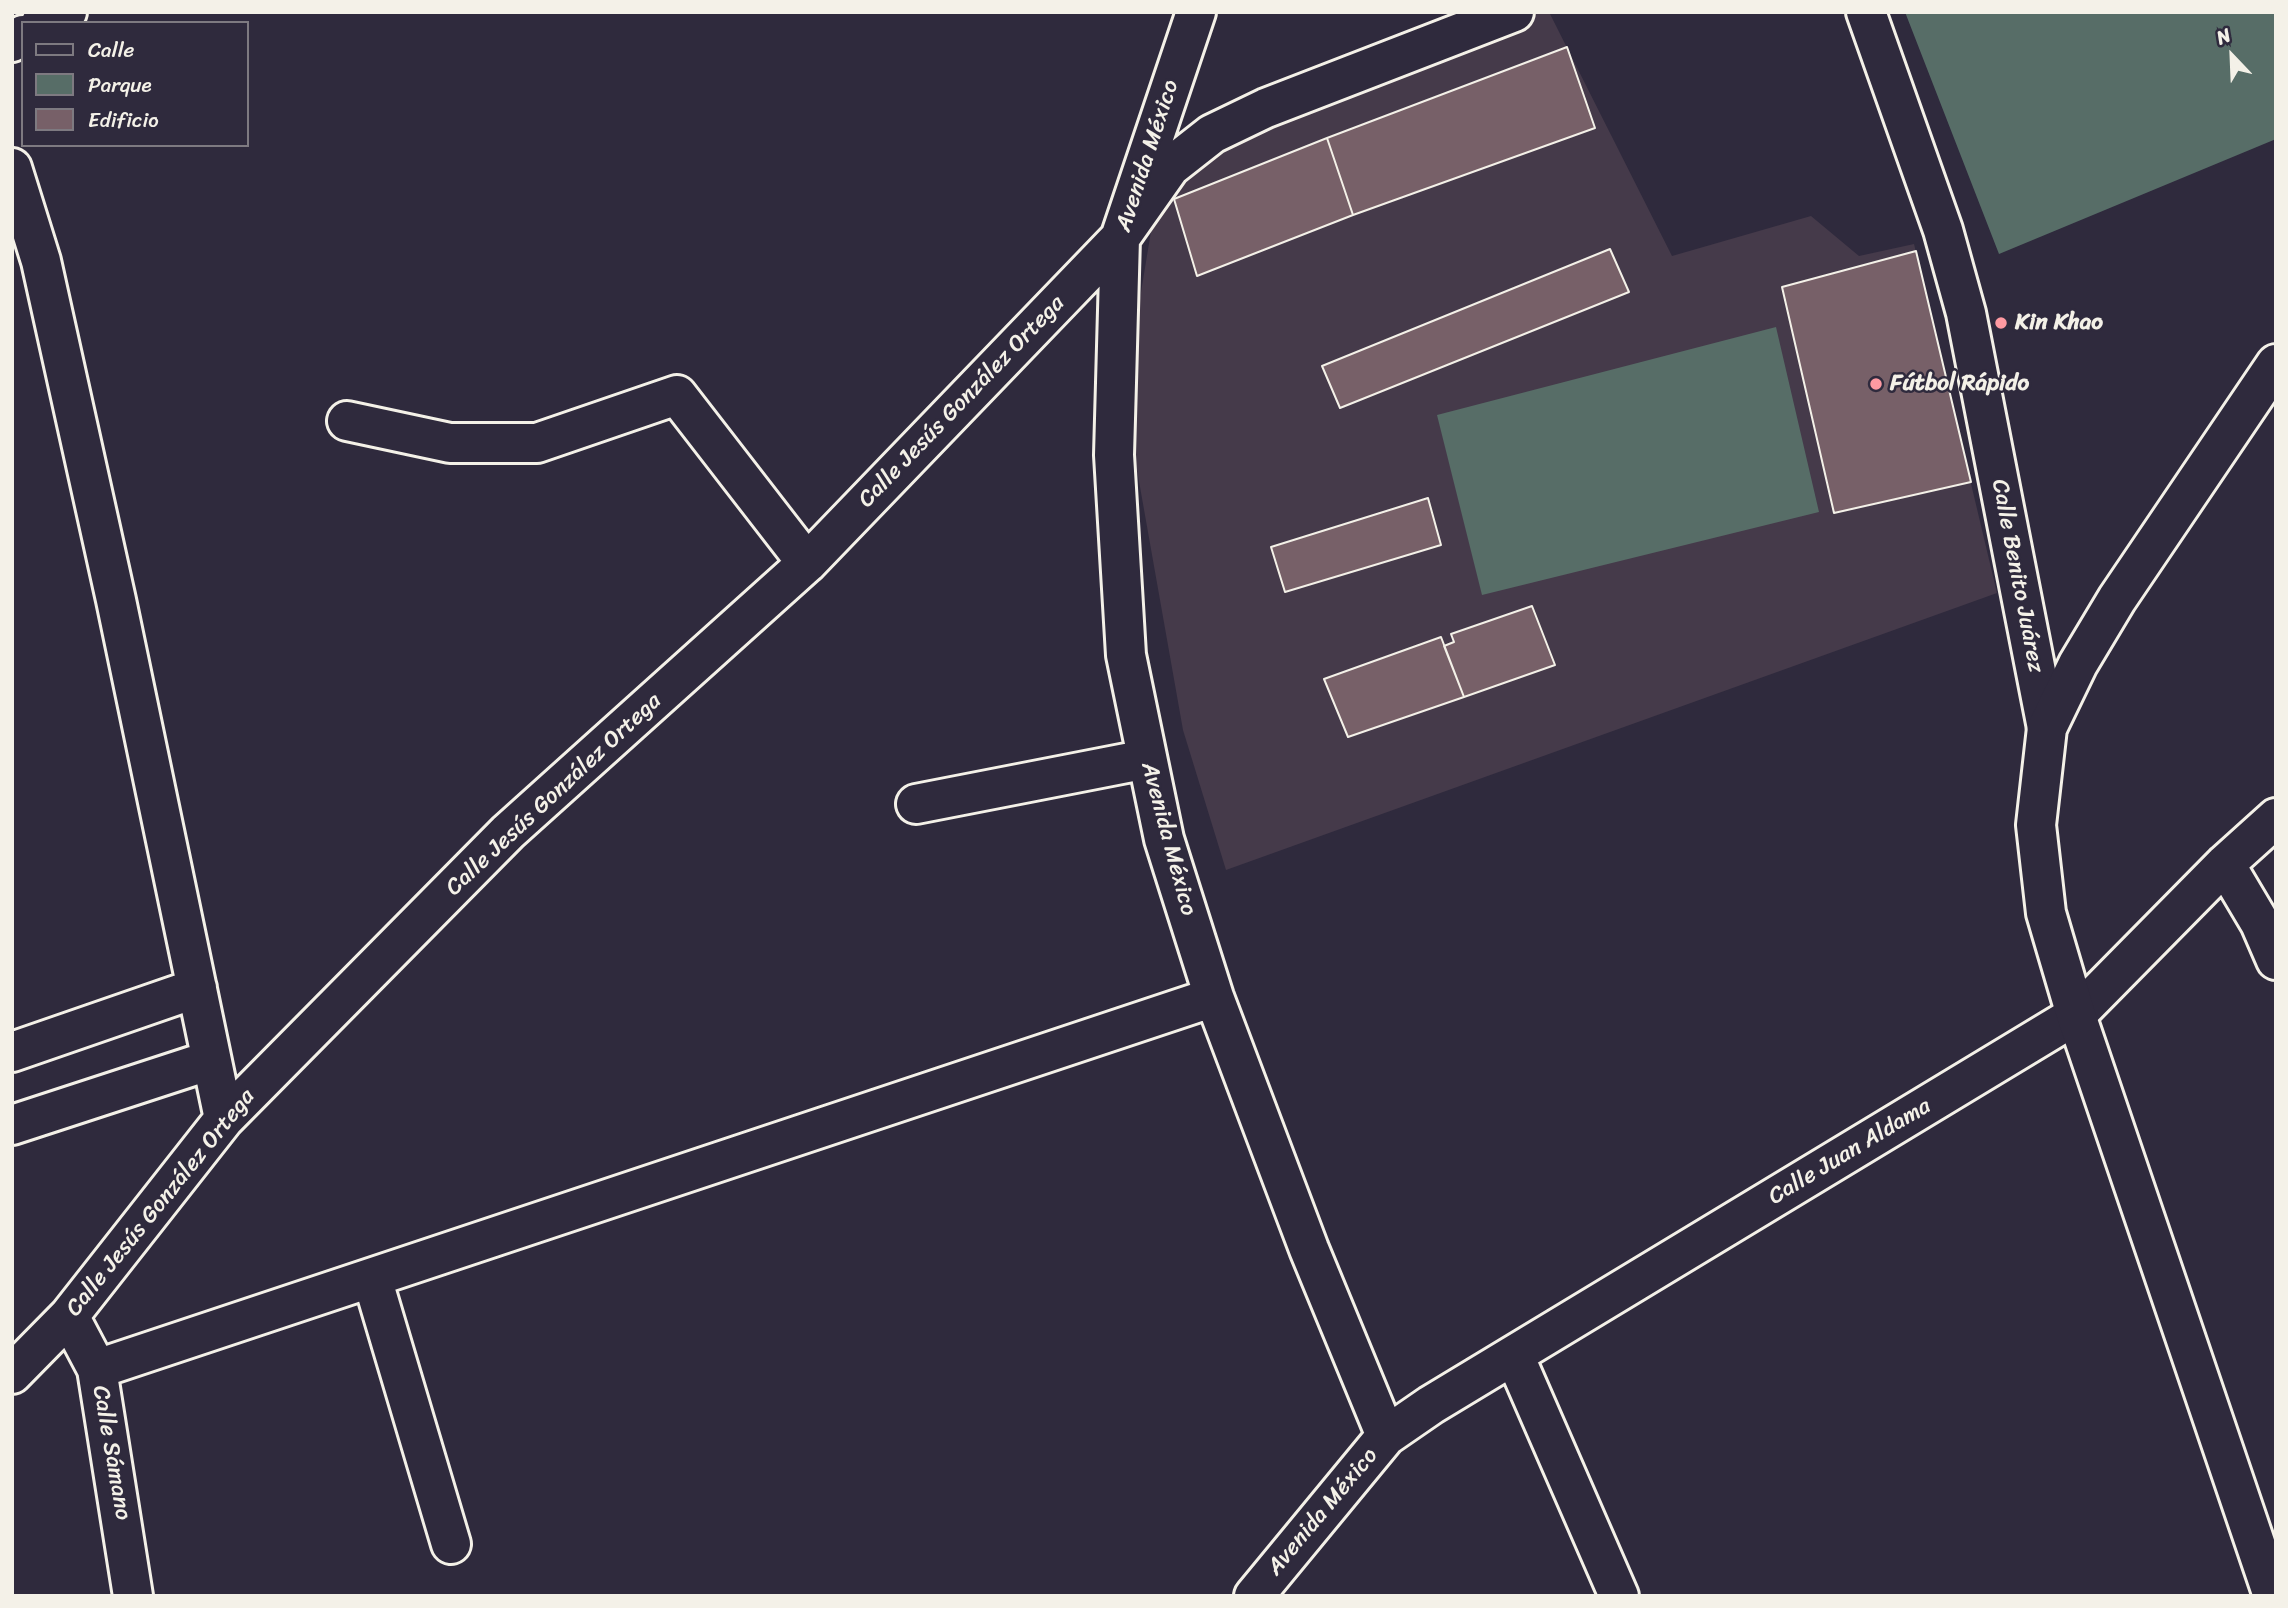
<!DOCTYPE html>
<meta charset="utf-8">
<style>
body{margin:0}
#map{position:relative;width:2288px;height:1608px;overflow:hidden;background:#2f2a3d;font-family:Sriracha,sans-serif}
canvas{display:block}
.frame{position:absolute;inset:0;border:14px solid #f4f1e8;pointer-events:none}
.legend{position:absolute;left:21px;top:21px;width:228px;height:126px;box-sizing:border-box;background:#2f2a3d;border:2px solid #7e7a81;margin:0;padding:9px 12px;list-style:none;font-size:21px;color:#f4f1e8}
.legend li{display:flex;align-items:center;gap:14px;height:35px}
.legend b{width:35px;border:2px solid #7e7a81}
.north{position:absolute;left:2197px;top:21px;width:70px;height:70px;-webkit-text-stroke:5px #2f2a3d;paint-order:stroke;rotate:337deg;font-size:19px;font-weight:700;line-height:28px;text-align:center;color:#f4f1e8}
.north::after{content:'';display:block;margin:auto;width:24px;height:32px;background:#f4f1e8;clip-path:polygon(50% 0,100% 100%,50% 72%,0 100%)}
</style>
<div id="map">
<canvas width="2288" height="1608"></canvas>
<div class="frame"></div>
<ul class="legend">
<li><b style="height:9px;background:#2f2a3d"></b>Calle</li>
<li><b style="height:19px;background:#576d67"></b>Parque</li>
<li><b style="height:19px;background:#776068"></b>Edificio</li>
</ul>
<div class="north">N</div>
</div>
<script>
const ctx = document.querySelector('canvas').getContext('2d');
ctx.lineJoin = 'round';
function fill(path, color) { ctx.fillStyle = color; ctx.fill(path, 'evenodd'); }
function trace(path, color, width, dash) { ctx.strokeStyle = color; ctx.lineWidth = width; ctx.lineCap = dash ? 'butt' : 'round'; ctx.setLineDash(dash || []); ctx.stroke(path); }
function drawText(font, color, halo, rows, align = 'center') {
  ctx.font = font + ' Sriracha,sans-serif'; ctx.lineWidth = 5; ctx.setLineDash([]); ctx.textBaseline = 'middle'; ctx.strokeStyle = halo; ctx.fillStyle = color; for (const [text, x, y, turn = 0] of rows) {
    ctx.save(); ctx.translate(x, y); ctx.rotate((+turn || 0) * Math.PI / 180); ctx.textAlign = isNaN(turn) ? turn : align; if (halo) ctx.strokeText(text, 0, 0); ctx.fillText(text, 0, 0); ctx.restore();
  }
}
fill(new Path2D(`
 M1514,12H1549L1672,256L1811,216L1859,256L1914,244L1997,593L1226,870L1183,730L1134,453L1132,347L1154,213L1212,134Z`), '#453a4a');
fill(new Path2D(`
 M1905,12H2276V139L1999,254Z
 M1776,327L1819,512L1482,595L1437,415Z`), '#576d67');
const building = new Path2D(`
 M1567,47L1595,128L1353,215L1327,138Z
 M1327,138L1353,215L1197,276L1174,199Z
 M1610,249L1629,292L1340,408L1322,366Z
 M1916,251L1971,482L1834,513L1782,287Z
 M1428,498L1441,545L1285,592L1271,547Z
 M1532,606L1555,665L1464,697L1444,646L1454,642L1451,634Z
 M1441,637L1464,697L1348,737L1324,679Z`);
fill(building, '#776068');
trace(building, '#f4f1e8', 2);
const street = new Path2D(`
 M1196,12L1120,238L1114,455L1126,655L1164,839L1214,997L1309,1249L1386,1436
 M1866,12L1943,230L1966,313L2047,728
 M41,23L67,12
 M12,42L23,35
 M12,168L41,261L116,600L224,1119
 M347,421L450,443H537L677,395L807,563
 M916,804L1147,759
 M2225,864L2260,923L2276,960
 M12,1052L197,988
 M12,1125L211,1060
 M372,1278L451,1544
 M69,1316L97,1369L133,1596
 M1514,1355L1619,1596
 M97,1369L1214,997
 M12,1374L69,1316L224,1119L508,832L807,563L1120,238L1170,167L1212,134L1266,108L1514,12
 M1254,1596L1386,1436L1431,1405L2076,1015L2225,864L2276,818`);
const secondary = new Path2D(`
 M2273,1596L2076,1015L2046,913L2036,825L2047,728L2078,664L2117,599L2276,364`);
trace(street, '#f4f1e8', 44);
trace(secondary, '#f4f1e8', 44);
trace(street, '#2f2a3d', 38);
trace(secondary, '#2f2a3d', 38);
for (const [x, y, r, color] of [
 [2001,323,7,"#ff9aa2"],
 [1876,384,7,"#ff9aa2"]
]) { const dot = new Path2D(); dot.arc(x, y, r, 0, 2 * Math.PI); ctx.fillStyle = color; ctx.fill(dot); trace(dot, '#2f2a3d', 2.5); }
drawText('23px', '#f4f1e8', '#2f2a3d', [
 ["Avenida México",1148,156,-72],
 ["Calle Jesús González Ortega",962,402,-46],
 ["Calle Benito Juárez",2017,576,79],
 ["Calle Jesús González Ortega",554,795,-43],
 ["Avenida México",1168,839,75],
 ["Calle Juan Aldama",1850,1152,-31],
 ["Calle Jesús González Ortega",161,1203,-51],
 ["Calle Sámano",111,1453,80],
 ["Avenida México",1323,1512,-50]
]);
drawText('bold 23px', '#f4f1e8', '#2f2a3d', [
 ["Kin Khao",2015,323],
 ["Fútbol Rápido",1890,384]
], 'left');
</script>
